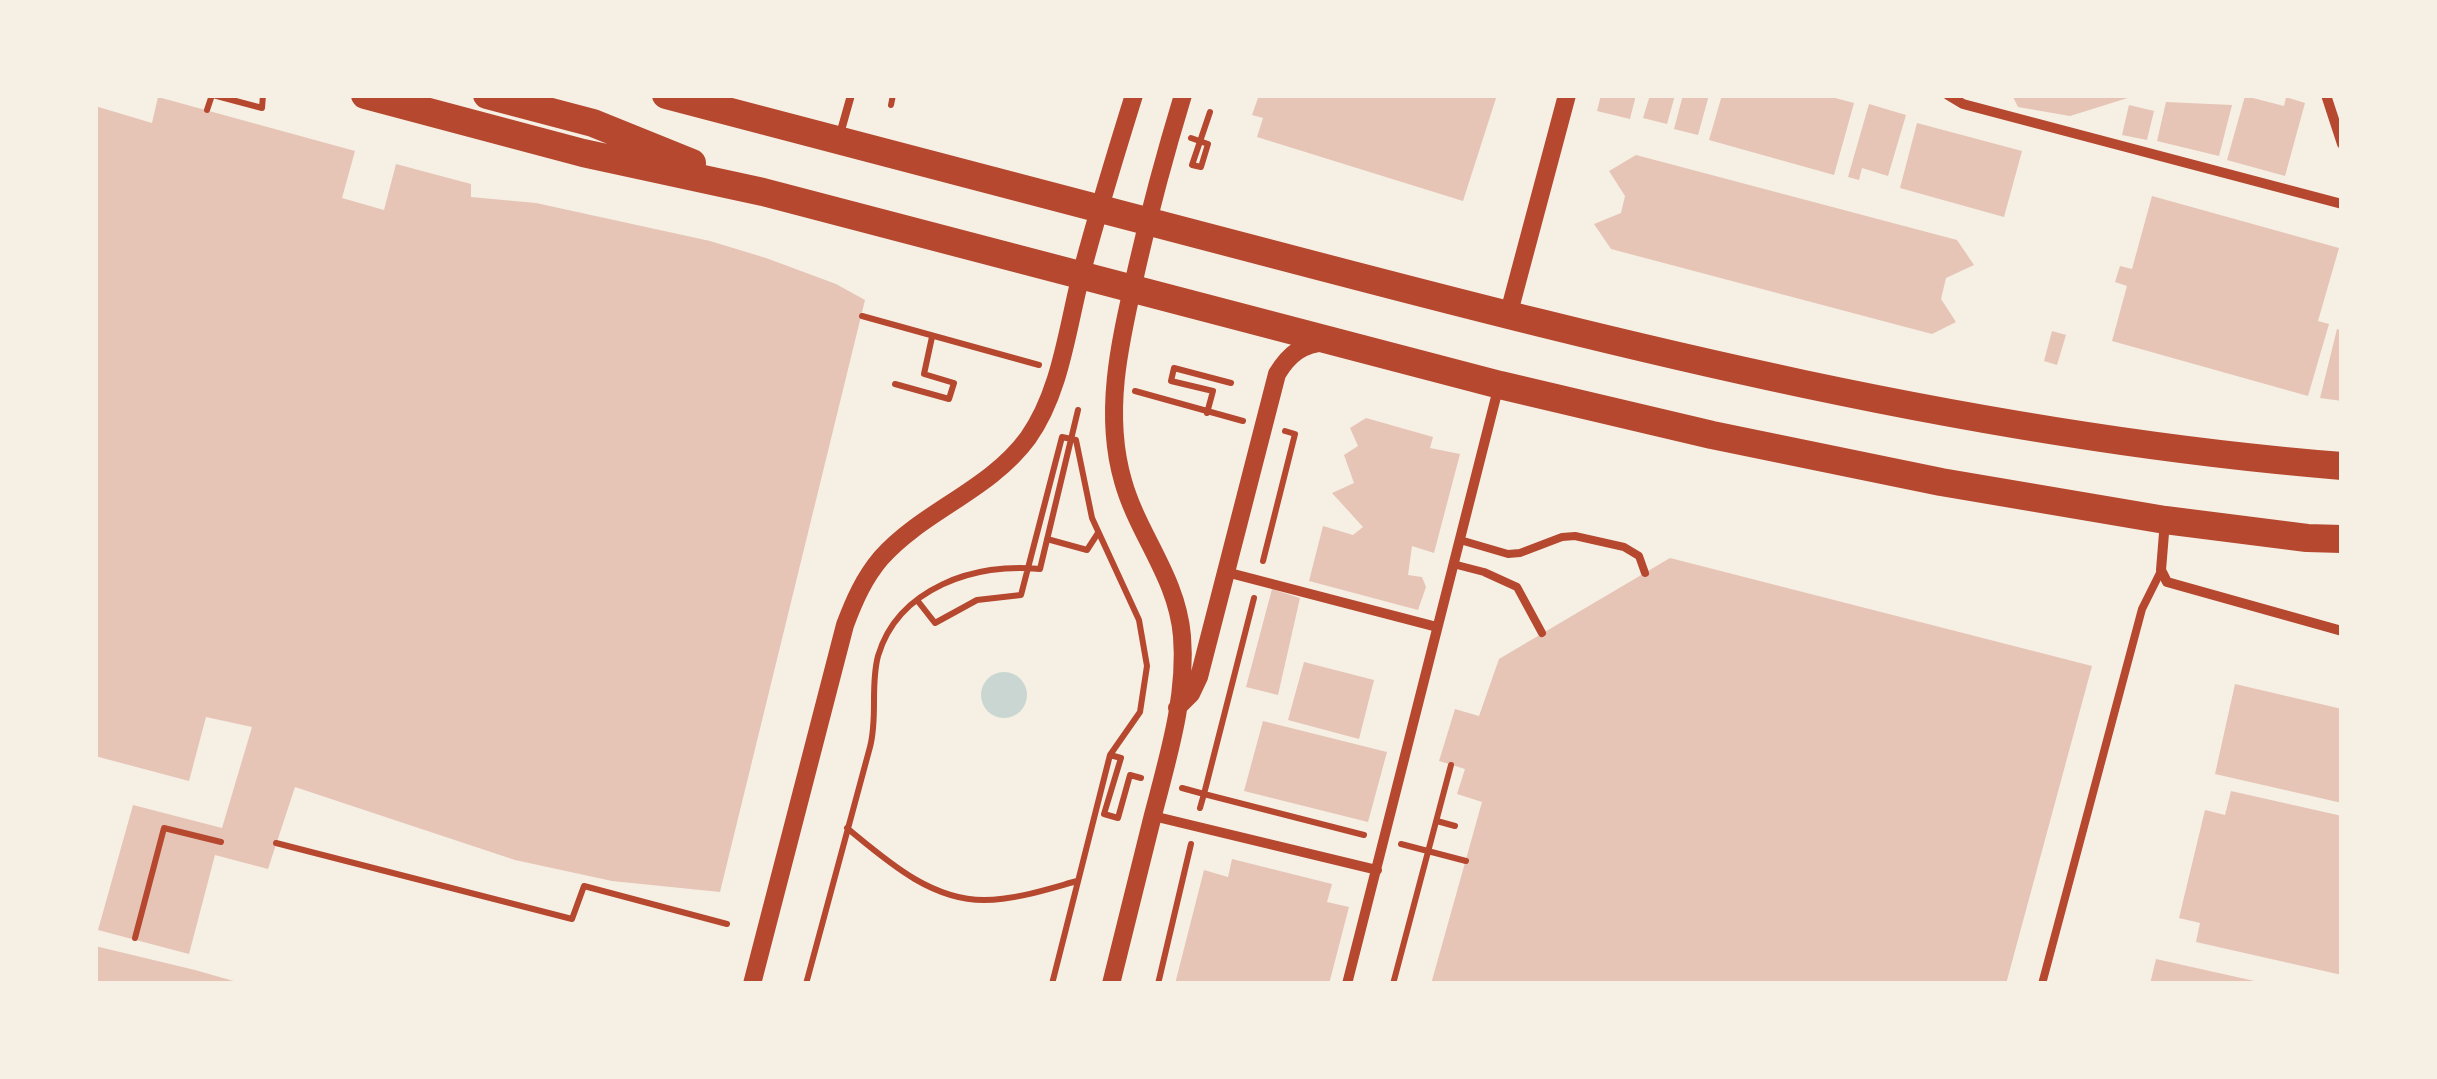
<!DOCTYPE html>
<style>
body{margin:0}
#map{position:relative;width:2437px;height:1079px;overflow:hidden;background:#f6efe4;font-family:"Roboto Serif",serif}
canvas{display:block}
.frame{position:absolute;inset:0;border:98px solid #f6efe4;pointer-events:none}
</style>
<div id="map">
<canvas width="2437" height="1079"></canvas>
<div class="frame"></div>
</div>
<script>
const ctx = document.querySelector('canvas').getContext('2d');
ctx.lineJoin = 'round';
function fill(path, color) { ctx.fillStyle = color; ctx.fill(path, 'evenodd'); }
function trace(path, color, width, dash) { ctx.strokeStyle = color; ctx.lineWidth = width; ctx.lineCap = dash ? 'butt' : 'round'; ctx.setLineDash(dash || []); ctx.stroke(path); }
fill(new Path2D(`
 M981 695a23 23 0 1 1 46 0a23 23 0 1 1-46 0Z`), '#c9d6d2');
fill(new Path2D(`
 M1259,95H1497L1463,201L1257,137L1263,118L1252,115Z
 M1601,95H1636L1630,119L1597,111Z
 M1650,95H1675L1667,124L1643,118Z
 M1683,95H1709L1698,135L1674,129Z
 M1722,95H1824L1854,103L1834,175L1709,140Z
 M2020,95H2134V96L2070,116L2018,107L2013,97Z
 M2245,96L2284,106L2286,97L2305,103L2285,176L2227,160Z
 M158,97L355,151L342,198L384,210L396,164L471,184V197L536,203L710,241L766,258L836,284L865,300L720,892L612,881L515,860L295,787L268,869L215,855L189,954L98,930L133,805L222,828L252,727L206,717L189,781L95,756V106L152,123Z
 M2166,102L2232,105L2219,156L2157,141Z
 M1869,104L1906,115L1888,176L1862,168L1859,180L1848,177Z
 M2129,105L2154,111L2147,140L2122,135Z
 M1917,123L2022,151L2004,217L1900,188Z
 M1636,155L1957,240L1974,265L1946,278L1941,299L1956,322L1932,334L1611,249L1594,224L1621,213L1625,196L1609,171Z
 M2152,196L2339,248L2318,321L2329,324L2308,396L2112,341L2127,286L2115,282L2120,266L2132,269Z
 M2337,329L2342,331V401L2320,398Z
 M2052,331L2066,335L2057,365L2044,361Z
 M1366,418L1433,437L1430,448L1460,454L1434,553L1412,546L1408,575L1422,577L1426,587L1418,610L1309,581L1323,526L1353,535L1363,527L1332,493L1354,483L1344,455L1358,446L1350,428Z
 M1670,558L2092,666L2006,984H1431L1482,802L1457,794L1465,769L1439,761L1455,709L1479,716L1499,659Z
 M1272,589L1300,598L1278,695L1246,687Z
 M1304,662L1374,680L1359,739L1288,720Z
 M2235,684L2342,709V803L2215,774Z
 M1263,721L1387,752L1368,822L1244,791Z
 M2231,791L2342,816V975L2196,942L2200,923L2179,918L2205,810L2225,815Z
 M1232,859L1332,884L1327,902L1349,907L1329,984H1175L1204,870L1228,877Z
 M95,946L195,970L244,984H95Z
 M2156,959L2259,982V984H2150Z`), '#e6c5b7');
trace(new Path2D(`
 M213,95L262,108L263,95
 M891,105L893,95
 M207,110L212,95
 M1191,138L1208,144L1201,167L1192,165L1210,112
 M862,316L1039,365
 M895,384L949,399L954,383L924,374L932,337
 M1135,391L1243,421
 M1207,413L1213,391L1171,381L1174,368L1231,383
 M1047,539L1087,550L1098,533
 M1263,561L1295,434L1285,431
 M1254,598L1204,794L1364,835
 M917,600L935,623L977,600L1021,595L1062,437L1076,440L1092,518L1139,620L1147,666L1140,712L1110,755L1052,984
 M1110,755L1121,758L1104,814L1118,818L1130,775L1141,778
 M1182,788L1204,794L1200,808
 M1437,821L1455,826
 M847,828C886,860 930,900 984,900C1015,900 1048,889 1077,881
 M276,843L572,919L584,886L727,924
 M1401,844L1466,861
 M135,938L164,828L221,842
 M806,984C827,905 848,826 870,747C878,717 870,686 878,656C898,588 976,562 1040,569L1078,410
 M1158,984L1191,844
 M1393,984L1451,765`), '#b5482f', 6);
trace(new Path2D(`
 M840,134L851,95
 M1460,540L1508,554L1520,553L1562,537L1575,536L1624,547L1639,556L1645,573
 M1453,564L1484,572L1517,587L1542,633
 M2042,984L2142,609L2161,571`), '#b5482f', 8);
trace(new Path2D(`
 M1948,95L1963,104L2342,204
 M2326,95L2342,144
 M2165,521L2161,570L2167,582L2342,631
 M1226,572L1437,627
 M1153,816L1377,870
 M1347,984L1499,385`), '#b5482f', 10);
trace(new Path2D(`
 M1508,316L1567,95
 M1177,708L1191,694L1199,677L1277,374C1289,354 1302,344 1326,342
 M752,984L845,625C854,601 864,578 881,558C924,510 989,491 1028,438C1060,393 1067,331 1080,279C1096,217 1115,156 1134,95
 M1111,984C1125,928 1139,871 1153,815C1168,757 1187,696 1182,636C1177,577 1138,535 1123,481C1102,409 1122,334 1138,263C1151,206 1166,151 1183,95`), '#b5482f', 18);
trace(new Path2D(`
 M365,95L583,153L763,192L1500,385L1712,435L1941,482L2165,520L2307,538L2342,539
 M487,95L593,123L692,163
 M666,95C869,149 1073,201 1276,255C1626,347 1980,437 2342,466`), '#b5482f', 28);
</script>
